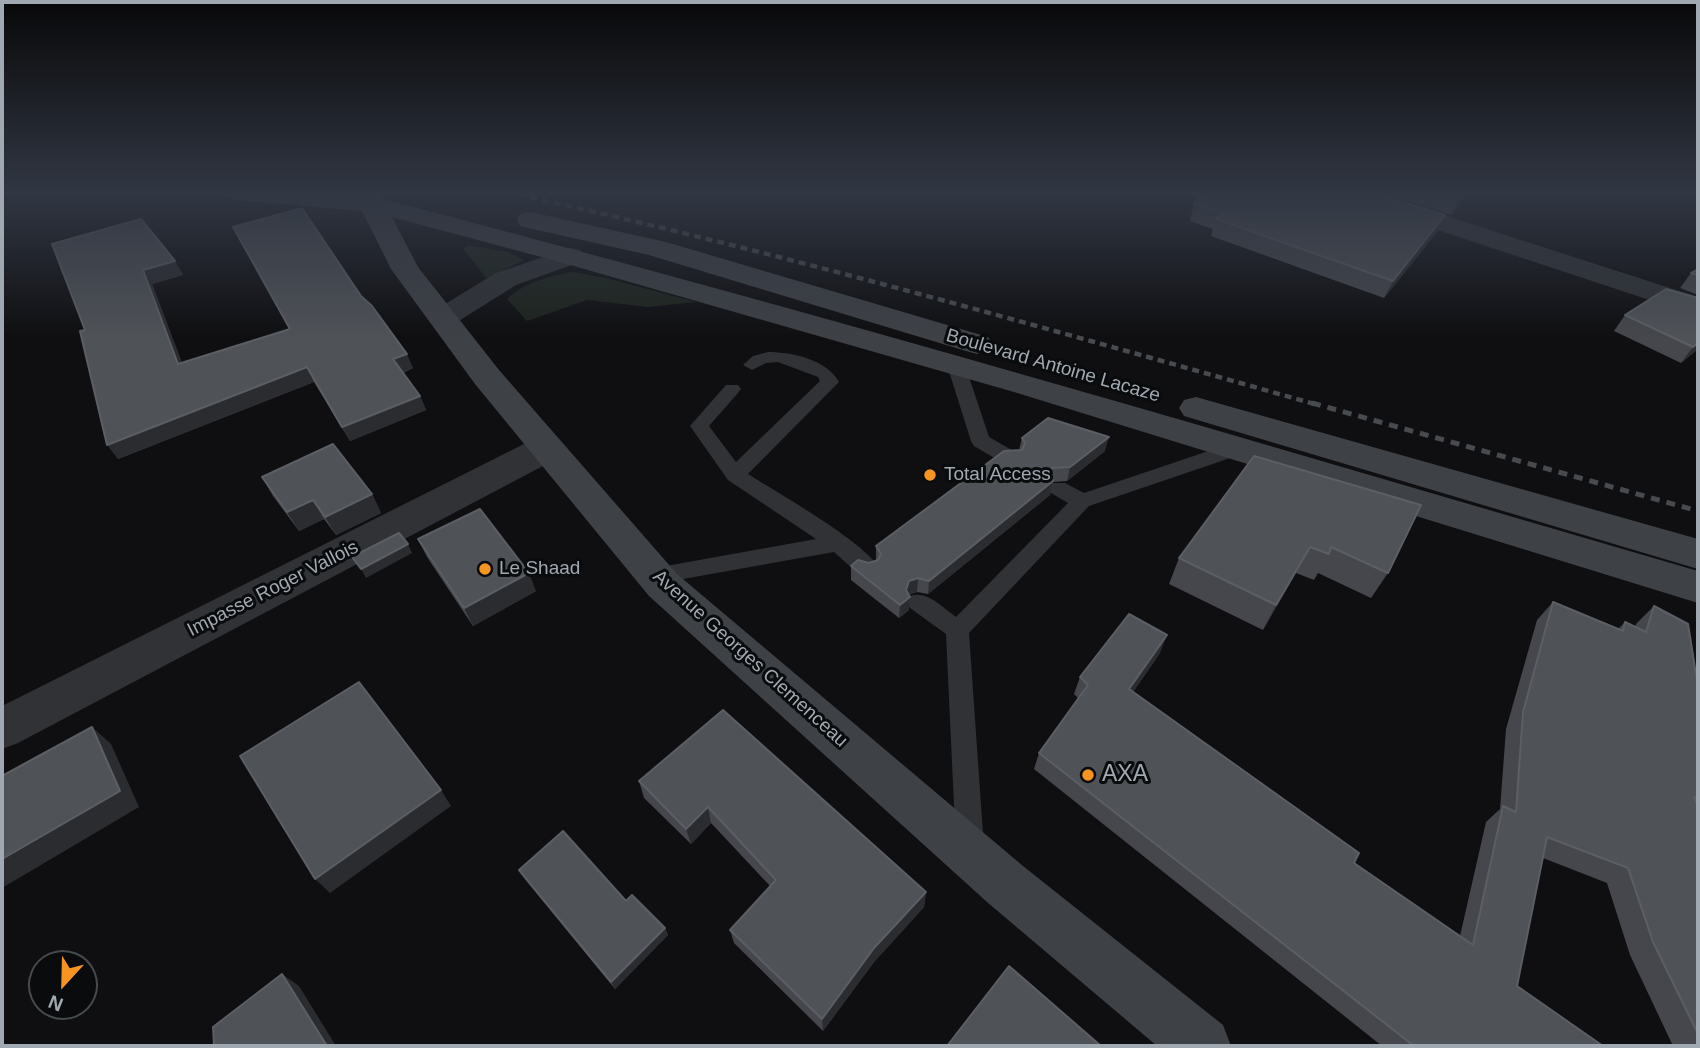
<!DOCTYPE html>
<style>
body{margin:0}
#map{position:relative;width:1700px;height:1048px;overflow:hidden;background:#0f0f11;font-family:Helvetica,sans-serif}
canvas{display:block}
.frame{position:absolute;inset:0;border:4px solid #a0a8b2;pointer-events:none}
.north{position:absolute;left:28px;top:950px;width:70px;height:70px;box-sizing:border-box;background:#0a0b0c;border:2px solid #464a4e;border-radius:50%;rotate:202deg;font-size:19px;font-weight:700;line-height:28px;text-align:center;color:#a0a8b2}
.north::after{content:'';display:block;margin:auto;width:24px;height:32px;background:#f69422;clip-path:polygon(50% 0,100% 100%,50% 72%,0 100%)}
</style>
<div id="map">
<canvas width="1700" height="1048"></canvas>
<div class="frame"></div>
<div class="north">N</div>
</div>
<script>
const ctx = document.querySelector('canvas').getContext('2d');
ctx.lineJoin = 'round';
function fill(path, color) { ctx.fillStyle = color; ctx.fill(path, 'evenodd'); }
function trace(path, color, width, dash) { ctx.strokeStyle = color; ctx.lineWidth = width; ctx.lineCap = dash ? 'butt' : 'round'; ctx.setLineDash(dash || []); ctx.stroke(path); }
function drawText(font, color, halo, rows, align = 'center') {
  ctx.font = font + ' Helvetica,sans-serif'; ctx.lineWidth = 6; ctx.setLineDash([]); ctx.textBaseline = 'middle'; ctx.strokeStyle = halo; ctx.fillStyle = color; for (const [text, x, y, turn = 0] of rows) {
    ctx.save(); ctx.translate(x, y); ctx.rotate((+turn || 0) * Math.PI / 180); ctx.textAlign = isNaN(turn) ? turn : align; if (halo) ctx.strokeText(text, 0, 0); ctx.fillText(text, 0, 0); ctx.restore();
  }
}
fill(new Path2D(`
 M468,245L507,252L524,260L487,279L463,248Z
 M573,272L606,278L696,302L648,307L587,300L527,321L507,299C525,282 549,276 573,272Z`), '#1c231c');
fill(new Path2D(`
 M768,352C793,352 827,360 839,382L748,474C776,492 865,542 878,567L875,573C858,578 846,562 834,552L655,584L647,582L644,576L647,570L655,568L816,539L728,480L690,426L726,385H738L741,389L738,393L709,426L736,462L820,381L818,377L778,362L766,363L752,370L743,365L753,356Z
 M956,360L965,365L989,437L1017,453L1020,458L1017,463H1003L974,446L971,441L947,365Z
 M1238,441L1245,443L1248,448L1245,453L1089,506L969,633L984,848L980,857L970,861L960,857L956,848L946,634L910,608L907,602L910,596C927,590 942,607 956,617L1068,503L1051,493L1048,488L1051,483H1065L1084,493Z`), '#303236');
fill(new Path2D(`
 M1334,192H1372L1698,297V316L1338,197Z
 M545,437L558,440L563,449L558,458L18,743L2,749V706L532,440Z`), '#303236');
fill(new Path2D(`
 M570,248L580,250L584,256L580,262L516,285L454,324L443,327L432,324L428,318L432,312L496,273Z`), '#303236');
fill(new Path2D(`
 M221,192H321L353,195L352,192H378L382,199C823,313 1260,443 1698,571V603L1014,392L560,262L392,217L418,267L499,370L677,574L1023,866L1223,1025L1231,1046H1157L987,902L649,596L475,384L391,269L362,211L234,200L225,197Z
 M530,212L666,242L988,337L993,344L988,351L977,354L966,351L649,255L520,226L517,220L520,214Z
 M1196,397L1698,539V569L1184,416L1179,408L1184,400Z`), '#3e4146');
trace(new Path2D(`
 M507,192C780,252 1049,329 1318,405`), '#474a4f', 4.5, [7, 5]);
trace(new Path2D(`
 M1312,403L1698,511`), '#474a4f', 5, [9, 7]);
fill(new Path2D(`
 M1177,192H1373L1445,215L1437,232L1384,298L1211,236L1213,229L1190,221L1194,203L1199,199Z
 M1380,192H1469L1451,215Z
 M175,261L183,275L152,284L182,363L290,329L361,296L413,368L403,373L420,396L426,410L350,441L314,382L118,459L85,330Z
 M1698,269V295L1680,288L1691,273Z
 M1625,315L1698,349L1681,363L1614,331Z
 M1022,438L1105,451L1067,481L1053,482L1050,495L928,594L917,592L908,595L909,610L899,618L851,580V566L876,561V546L1019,450Z
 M1254,456L1388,573L1371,598L1318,573L1314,580L1296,573L1263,630L1169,584L1179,558Z
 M262,477L372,494L381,513L336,535L324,519L299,531L273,496Z
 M418,539L536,591L473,626L427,557Z
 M1553,602L1618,629L1625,622L1635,627L1636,624L1654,606L1698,687V1046H1673L1630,955L1607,883L1543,858L1517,986L1603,1046H1382L1034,769L1039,753L1079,699L1074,694L1080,677L1160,653L1133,692L1354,863L1460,936L1486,822L1500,809L1506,729L1537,620Z
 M639,781L926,892L924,907L874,962L823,1031L734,943L730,930L770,886L711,823L691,844L644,798Z
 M519,870L665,928L668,935L615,989L524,878Z`), '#45474c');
fill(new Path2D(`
 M1464,192H1469L1451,215L1459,198Z
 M1445,215L1437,232L1384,298L1393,281Z
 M175,261L183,275L152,284L188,379L178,364L143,270Z
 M1698,343V349L1681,363L1693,347Z
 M407,354L413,368L399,374L393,359Z
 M307,367L314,382L118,459L107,445Z
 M420,396L426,410L350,441L342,427Z
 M1109,437L1105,451L1067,481L1070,467Z
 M1052,468L1049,482L1053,481L1050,495L928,594L929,581L1049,475Z
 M372,494L381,513L336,535L325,517Z
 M313,500L324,519L299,531L287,512Z
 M408,544L412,553L366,578L361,569Z
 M1310,547L1296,573L1263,630L1276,605Z
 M529,573L536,591L473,626L464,608Z
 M918,578L917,592L908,595L910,597L909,610L899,618L900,605L909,581Z
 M1167,635L1160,653L1123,706L1129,689Z
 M92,727L111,744L139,807L2,888V859Z
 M441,790L451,806L330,893L315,879Z
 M708,807L711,823L691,844L686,829Z
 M926,892L924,907L874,962L823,1031L822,1019L874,948Z
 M665,928L668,935L615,989L611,982Z
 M282,974L299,986L336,1046H327Z`), '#2b2c30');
const building = new Path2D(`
 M1209,192H1373L1445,215L1393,281L1216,219L1223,214L1194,203Z
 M1441,192H1464L1459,198Z
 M302,208L361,296L372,306L407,354L393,359L420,396L342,427L307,367L107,445L80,331L85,330L52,244L141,219L175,261L143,270L178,364L290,329L233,227Z
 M1698,269V275L1691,273Z
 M1666,289L1698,298V343L1693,347L1625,315Z
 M1048,418L1109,437L1070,467L1052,468L1049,475L1053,481L929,581L918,578L909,581L906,590L910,597L900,605L851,566L858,560L869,563L878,560L881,554L876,546L1004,451L1022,450L1025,443L1022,438Z
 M333,444L372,494L325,517L313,500L287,512L262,477Z
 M1254,456L1421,505L1388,573L1331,547L1329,554L1310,547L1276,605L1179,558Z
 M480,509L529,573L464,608L418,539Z
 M399,533L408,544L361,569L352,557Z
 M1553,602L1623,631L1625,622L1646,632L1654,606L1688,624L1698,687V798L1694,797L1698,807V1034L1653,942L1628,868L1547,837L1517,986L1603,1046H1414L1039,753L1088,685L1080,677L1129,614L1167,635L1129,689L1359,853L1354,863L1473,945L1503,806L1516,812L1523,712Z
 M359,682L441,790L315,879L240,756Z
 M723,710L926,892L874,948L822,1019L730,930L776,880L708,807L686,829L639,781Z
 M92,727L120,791L2,859V776Z
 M563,831L626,901L632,895L665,928L611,982L519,870Z
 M1009,966L1101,1046H947Z
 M282,974L327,1046H214L213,1027Z`);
fill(building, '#4f5257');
trace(building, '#5b5f65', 2);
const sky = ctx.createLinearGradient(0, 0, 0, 339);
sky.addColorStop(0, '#080809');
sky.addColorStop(0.57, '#313743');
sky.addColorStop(1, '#31374300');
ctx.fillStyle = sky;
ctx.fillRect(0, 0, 1700, 339);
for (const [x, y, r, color] of [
 [930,475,7,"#f69422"],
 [485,569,7,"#f69422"],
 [1088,775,7,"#f69422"]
]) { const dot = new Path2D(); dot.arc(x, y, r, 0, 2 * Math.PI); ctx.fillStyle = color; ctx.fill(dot); trace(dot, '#0a0b0c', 2.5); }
drawText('19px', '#a0a8b2', '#0a0b0c', [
 ["Boulevard Antoine Lacaze",1053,366,16],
 ["Impasse Roger Vallois",273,589,-27],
 ["Avenue Georges Clemenceau",750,659,42]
]);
drawText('19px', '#a0a8b2', '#0a0b0c', [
 ["Total Access",944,475],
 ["Le Shaad",499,569]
], 'left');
drawText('23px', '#a0a8b2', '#0a0b0c', [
 ["AXA",1102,775]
], 'left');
</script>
